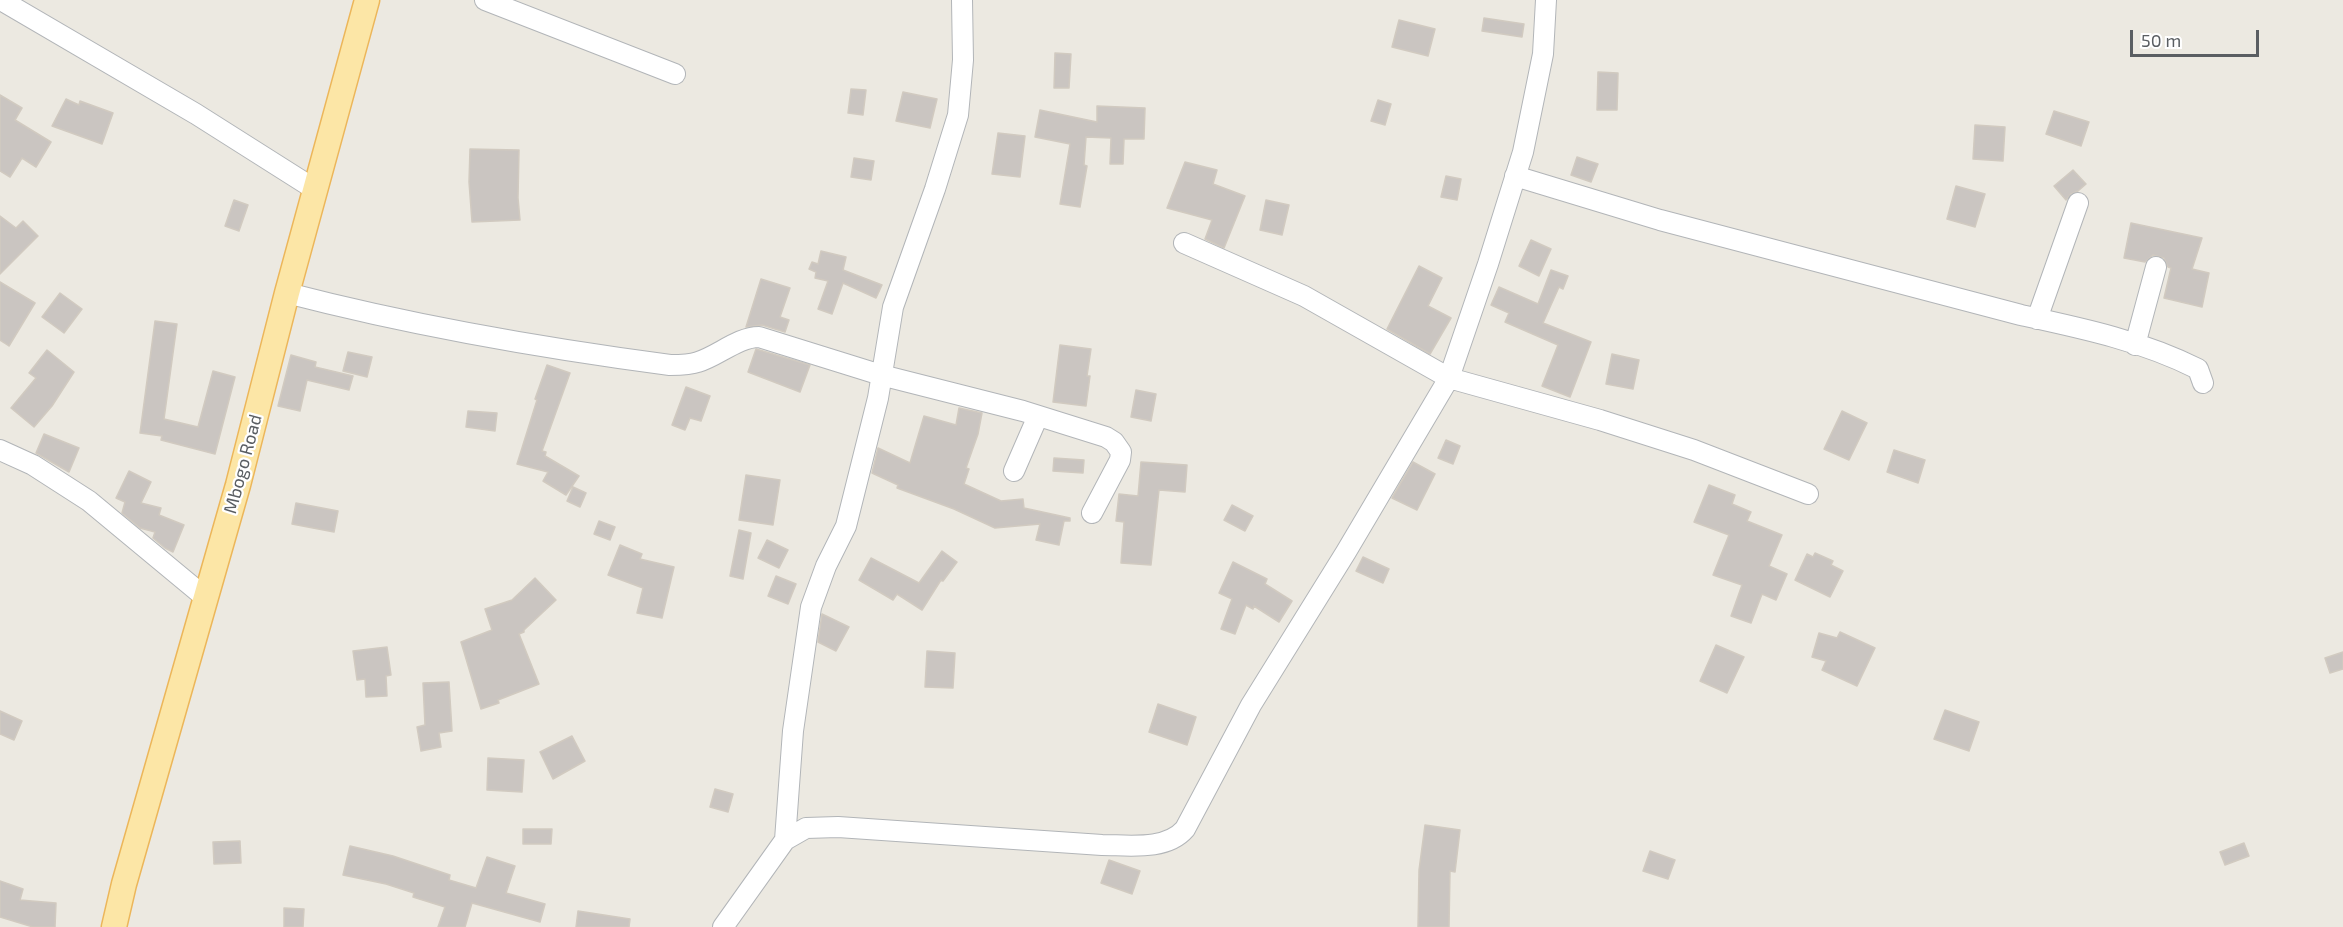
<!DOCTYPE html>
<style>
body{margin:0}
#map{position:relative;width:2343px;height:927px;overflow:hidden;background:#ece9e1;font-family:"Exo 2",sans-serif}
canvas{display:block}
.scale{position:absolute;left:2130px;top:30px;width:129px;height:27px;box-sizing:border-box;border:3px solid #5a5e62;border-top:0;padding-left:8px;font-size:18px;line-height:21px;white-space:nowrap;color:#5a5e62;-webkit-text-stroke:4px #fff;paint-order:stroke}
</style>
<div id="map">
<canvas width="2343" height="927"></canvas>
<div class="scale">50 m</div>
</div>
<script>
const ctx = document.querySelector('canvas').getContext('2d');
ctx.lineJoin = 'round';
function fill(path, color) { ctx.fillStyle = color; ctx.fill(path, 'evenodd'); }
function trace(path, color, width, dash) { ctx.strokeStyle = color; ctx.lineWidth = width; ctx.lineCap = dash ? 'butt' : 'round'; ctx.setLineDash(dash || []); ctx.stroke(path); }
function drawText(font, color, halo, rows, align = 'center') {
  ctx.font = font + ' "Exo 2",sans-serif'; ctx.lineWidth = 4.5; ctx.setLineDash([]); ctx.textBaseline = 'middle'; ctx.strokeStyle = halo; ctx.fillStyle = color; for (const [text, x, y, turn = 0] of rows) {
    ctx.save(); ctx.translate(x, y); ctx.rotate((+turn || 0) * Math.PI / 180); ctx.textAlign = isNaN(turn) ? turn : align; if (halo) ctx.strokeText(text, 0, 0); ctx.fillText(text, 0, 0); ctx.restore();
  }
}
const building = new Path2D(`
 M1484,18L1524,24L1522,37L1482,31Z
 M1399,20L1435,29L1428,56L1392,47Z
 M1055,53L1071,54L1069,88H1054Z
 M1598,72L1618,73L1617,110H1597Z
 M851,89L866,90L863,115L848,113Z
 M903,92L937,99L930,128L896,121Z
 M0,95L22,108L15,120L51,142L36,167L22,158L10,177L0,171Z
 M66,99L79,105L80,101L113,113L102,144L52,126Z
 M1378,100L1391,104L1385,125L1371,121Z
 M1097,106L1145,108L1144,139H1124L1123,164H1110L1111,138L1086,137L1084,165L1087,166L1080,207L1060,204L1070,144L1035,137L1040,110L1097,122Z
 M2054,111L2089,122L2081,146L2046,134Z
 M1975,125L2005,127L2003,161L1973,159Z
 M998,133L1025,136L1020,177L992,174Z
 M470,149L519,150L518,198L520,220L472,222L469,182Z
 M1577,157L1598,164L1591,182L1571,175Z
 M854,158L874,161L871,180L851,177Z
 M1185,162L1217,170L1213,184L1245,196L1224,248L1205,239L1212,220L1167,208Z
 M2073,170L2086,184L2078,191L2071,194L2066,200L2054,186Z
 M1446,176L1461,179L1457,200L1441,197Z
 M1956,186L1985,194L1975,227L1947,219Z
 M234,200L248,205L239,231L225,226Z
 M1266,200L1289,205L1282,235L1260,230Z
 M0,216L16,228L23,221L38,236L0,274Z
 M2131,223L2202,238L2192,269L2209,273L2202,307L2164,298L2171,268L2168,267L2164,258L2153,255L2145,262L2124,258Z
 M1531,240L1551,249L1539,276L1519,266Z
 M821,251L846,257L843,270L882,285L876,298L843,283L832,314L818,309L828,281L815,278L816,272L809,269L812,262L818,264Z
 M1419,266L1442,278L1428,306L1451,318L1430,354L1387,329Z
 M1551,270L1568,276L1563,289L1559,287L1543,323L1591,342L1570,397L1542,386L1558,345L1505,322L1509,313L1491,305L1499,287L1538,304Z
 M761,279L790,288L780,317L789,320L785,332L762,325L746,327Z
 M0,282L35,303L9,346L0,340Z
 M60,293L82,309L64,333L42,317Z
 M155,321L177,324L164,419L198,427L213,371L235,377L215,454L161,440L162,436L140,433Z
 M1060,345L1091,349L1087,376H1090L1086,406L1053,402Z
 M756,349L810,365L800,392L748,372Z
 M47,350L74,372L52,406L34,427L11,408L36,378L29,373Z
 M348,352L372,357L367,377L343,371Z
 M1612,354L1639,360L1633,389L1606,384Z
 M291,355L316,362L315,367L353,376L349,390L307,380L300,411L278,406Z
 M547,365L570,373L542,451L546,452L545,456L579,476L566,495L543,481L548,472L517,464L537,400L535,399Z
 M686,387L710,396L701,421L690,418L685,430L672,425Z
 M1136,390L1156,394L1151,421L1131,417Z
 M959,408L982,413L978,434L966,468L969,469L964,484L1001,501L1023,499L1024,508L1070,518V521H1064L1059,545L1036,540L1040,524L995,528L954,509L897,488L898,485L872,473L878,448L910,463L924,416L956,425Z
 M468,411L497,413L495,431L466,427Z
 M1842,411L1867,423L1849,460L1824,449Z
 M44,434L79,448L69,472L36,453Z
 M1446,440L1460,446L1453,464L1438,458Z
 M1894,450L1925,460L1918,483L1887,472Z
 M1054,458L1084,460L1083,473L1053,471Z
 M1141,462L1187,465L1185,492L1159,490L1151,565L1121,563L1124,522L1116,521L1119,494L1138,496Z
 M1413,462L1435,474L1417,510L1392,498Z
 M129,471L151,482L141,503L161,508L159,515L184,525L173,552L165,548L153,538L155,532L140,528L122,513L125,502L116,498Z
 M746,475L780,480L773,525L739,520Z
 M1709,485L1735,495L1732,504L1751,512L1747,521L1782,535L1769,566L1787,574L1776,600L1762,594L1751,623L1731,616L1742,585L1713,575L1729,535L1694,522Z
 M573,487L586,493L580,507L567,501Z
 M296,503L338,511L334,532L292,524Z
 M1232,505L1253,516L1245,531L1224,520Z
 M599,521L615,527L610,540L594,534Z
 M739,530L751,533L743,579L730,576Z
 M767,540L788,550L779,568L758,558Z
 M620,545L642,554L640,559L674,567L662,618L637,613L643,588L608,575Z
 M942,551L957,562L943,581L941,580L922,610L897,594L893,600L859,580L871,558L919,583Z
 M1815,553L1833,561L1831,565L1843,571L1830,597L1795,580L1807,554L1813,557Z
 M1363,557L1389,569L1383,583L1356,571Z
 M1233,562L1267,579L1265,584L1292,601L1279,622L1254,606L1253,609L1246,605L1235,634L1221,629L1232,599L1219,593Z
 M776,576L796,584L788,604L768,596Z
 M535,578L556,600L524,630V632L519,634L539,684L498,700L499,703L481,709L461,642L492,630L485,609L512,600Z
 M822,614L849,627L836,651L818,642Z
 M1840,632L1875,648L1857,686L1822,670L1826,661L1812,657L1819,633L1837,638Z
 M1716,645L1744,657L1727,693L1700,681Z
 M387,647L391,675L386,676L387,696L366,697L365,679L357,680L353,651Z
 M927,651L955,653L953,688L925,687Z
 M2343,652V669L2330,673L2325,658Z
 M449,682L452,731L439,733L441,747L421,751L417,727L425,725L423,683Z
 M1158,704L1196,717L1187,745L1149,732Z
 M1945,710L1979,722L1969,751L1934,739Z
 M0,711L22,721L14,740L0,734Z
 M572,736L585,761L553,779L540,752Z
 M488,758L524,760L522,792L487,790Z
 M715,789L733,794L728,812L710,807Z
 M1425,825L1460,830L1455,872L1450,871L1449,927H1418L1419,870Z
 M523,829H552L551,844H523Z
 M240,841L241,863L214,864L213,842Z
 M2244,843L2249,856L2225,865L2220,852Z
 M350,846L393,856L450,875L449,880L476,888L487,857L515,866L506,893L545,904L540,922L472,903L465,927H438L445,907L413,897L414,893L386,884L343,875Z
 M1650,851L1675,860L1668,879L1643,871Z
 M1109,860L1140,871L1132,894L1101,883Z
 M0,881L23,889L20,900L56,903L55,927H33L0,917Z
 M284,908L304,909L303,927H284Z
 M578,911L630,919L629,927H576Z`);
fill(building, '#cac5c1');
trace(building, '#d1cac0', 1.5);
const minor = new Path2D(`
 M1,0L196,114L316,190
 M485,0L675,74
 M1515,176L1660,220L2021,315C2081,328 2143,341 2198,369L2203,383
 M1184,243L1304,296L1449,378L1600,420L1694,450L1808,494
 M287,293C414,326 541,348 670,365C679,365 690,365 698,362C718,356 738,337 759,337L881,375L1023,411L1106,437L1114,442L1121,452L1120,460L1092,513
 M2037,319L2078,203
 M2135,345L2156,267
 M0,450L33,465L89,501L206,598
 M1014,471L1038,416
 M785,840L793,731L811,607L826,566L846,526L878,398L893,307L935,189L958,115L963,60L962,0
 M723,927L785,840L806,828L838,827L1102,845C1128,845 1166,851 1185,829L1251,705L1346,552L1449,378L1488,264L1523,152L1543,54L1546,0`);
const major = new Path2D(`
 M114,927L124,884L238,485L287,293L367,0`);
trace(minor, '#b2b5b8', 22);
trace(major, '#ecb65a', 27);
trace(minor, '#fff', 20);
trace(major, '#fce6a6', 24);
drawText('18px', '#5a5e62', '#fff', [
 ["Mbogo Road",243,464,-75]
]);
</script>
